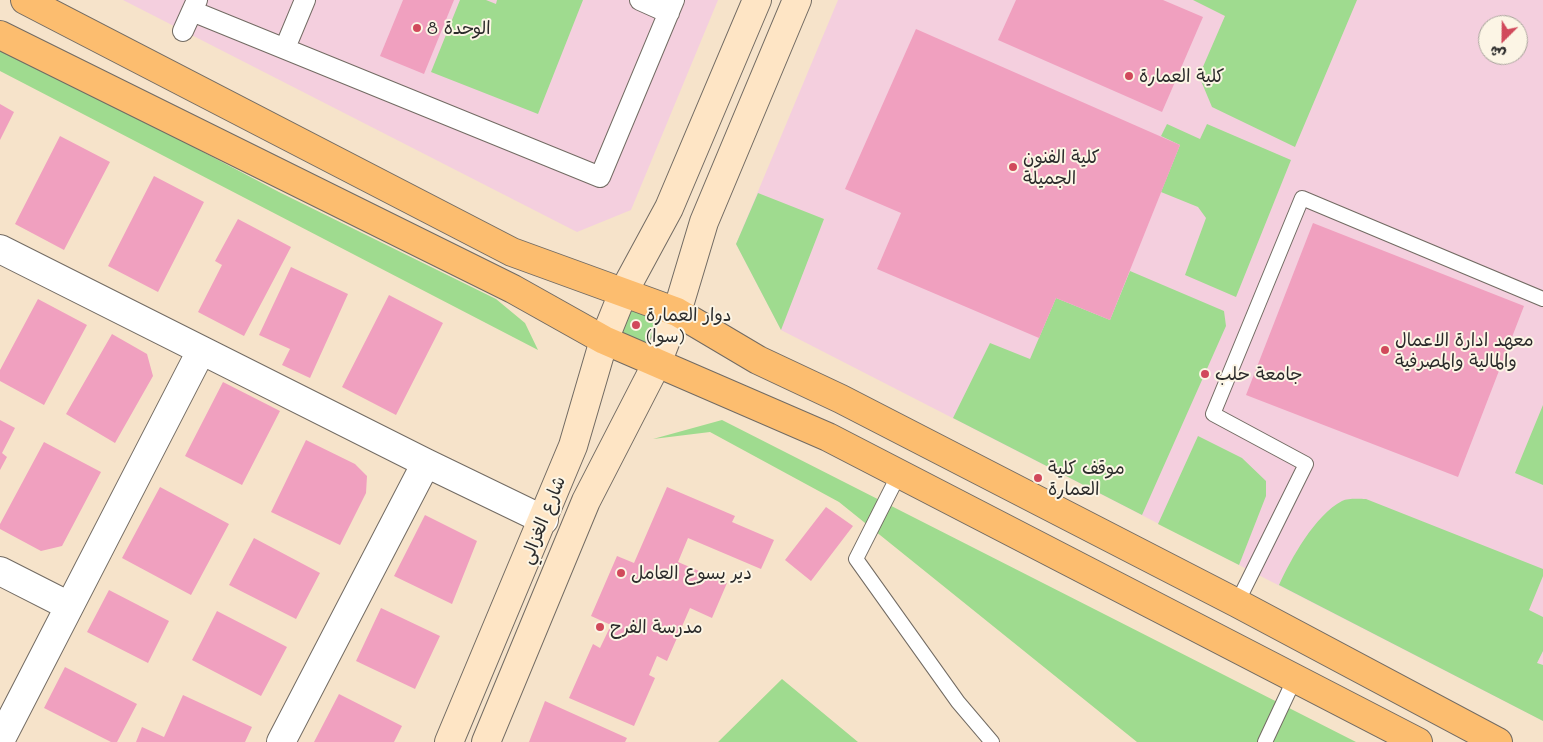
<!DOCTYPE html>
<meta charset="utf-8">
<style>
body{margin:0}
#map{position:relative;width:1543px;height:742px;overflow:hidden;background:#f6e3ca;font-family:Mali,"Playpen Sans Arabic",sans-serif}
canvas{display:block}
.north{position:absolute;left:1478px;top:15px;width:50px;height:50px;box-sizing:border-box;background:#fcf5e5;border:1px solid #a8a49b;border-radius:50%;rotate:203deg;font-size:14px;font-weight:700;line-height:20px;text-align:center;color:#2b2b2b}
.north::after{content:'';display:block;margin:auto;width:18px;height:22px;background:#d1495b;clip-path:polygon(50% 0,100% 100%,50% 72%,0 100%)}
</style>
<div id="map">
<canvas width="1543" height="742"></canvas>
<div class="north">ش</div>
</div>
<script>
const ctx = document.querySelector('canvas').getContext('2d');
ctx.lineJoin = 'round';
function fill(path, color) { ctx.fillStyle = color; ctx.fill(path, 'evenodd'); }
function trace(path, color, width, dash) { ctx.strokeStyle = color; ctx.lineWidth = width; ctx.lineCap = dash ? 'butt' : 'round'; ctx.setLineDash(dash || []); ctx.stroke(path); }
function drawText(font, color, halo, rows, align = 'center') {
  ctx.font = font + ' Mali,"Playpen Sans Arabic",sans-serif'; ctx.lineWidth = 4; ctx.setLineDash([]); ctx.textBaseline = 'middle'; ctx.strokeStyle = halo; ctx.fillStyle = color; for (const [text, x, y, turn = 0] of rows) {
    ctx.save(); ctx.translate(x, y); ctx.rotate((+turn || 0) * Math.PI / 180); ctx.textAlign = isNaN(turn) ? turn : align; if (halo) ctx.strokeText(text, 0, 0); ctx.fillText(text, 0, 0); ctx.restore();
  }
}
fill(new Path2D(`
 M123,0H718L631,210L577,232Z
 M838,0H1543V721L781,330L736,244ZM1488,25H1518V55H1488Z`), '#f4cfde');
fill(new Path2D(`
 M460,0H486L496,4L497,0H583L538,114L431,72Z
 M1193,0H1357L1295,147L1212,107L1199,76L1225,16Z
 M0,45L279,192L496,299L525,323L538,350L0,71Z
 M1167,124L1200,139L1207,124L1291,160L1236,297L1185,275L1206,218L1198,207L1161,192L1180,145L1161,136Z
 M758,193L824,219L781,330L736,244Z
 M1130,271L1224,311L1226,326L1142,515L953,418L990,343L1030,359L1056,298L1110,320Z
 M615,306L658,315L660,323L650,345L627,349L610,314Z
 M1543,405V485L1515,473Z
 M722,420L1356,742H1137L839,502L710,432L653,439Z
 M1198,436L1242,458L1266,481V496L1239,565L1158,524Z
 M1366,499L1543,569V576L1529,610L1543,617V651L1537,663L1543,665V721L1279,585C1291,559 1315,515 1342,501C1348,498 1359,499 1366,499Z
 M782,679L858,742H718Z`), '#9fdb8f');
fill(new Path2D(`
 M403,0H454L424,74L380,56Z
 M1016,0H1163L1203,17L1162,112L998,40Z
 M916,29L1180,145L1110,320L1056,298L1039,338L877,269L901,213L845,189Z
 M0,104L14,112L0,140Z
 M60,136L110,162L64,250L15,224Z
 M154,176L204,202L158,292L108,266Z
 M238,219L291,247L244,336L198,312L222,265L215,261Z
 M1313,223L1524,306L1458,477L1246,395Z
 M291,267L348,294L310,378L282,365L290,349L259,335Z
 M389,295L443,323L396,415L342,387Z
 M38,299L87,325L44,405L0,381V370Z
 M112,334L147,354L153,376L115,443L66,414Z
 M223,382L280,411L242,485L185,456Z
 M0,420L15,428L2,453L7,457L0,470Z
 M306,440L355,464L367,476L366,493L340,545L271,512Z
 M44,442L101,472L62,546L41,551L0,529V524Z
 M160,487L229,524L191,595L122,558Z
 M667,487L735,516L732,522L774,540L761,569L688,538L678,562L727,583L712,618L690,608L667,661L657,656L649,675L655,678L634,726L569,698L593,644L600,648L611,625L591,616L617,556L634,563Z
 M826,507L853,526L811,581L785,560Z
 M425,515L477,541L452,604L394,576Z
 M254,538L320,573L296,619L229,585Z
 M109,590L169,621L148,663L87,632Z
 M381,608L440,636L415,689L356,661Z
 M217,611L287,647L261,696L192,660Z
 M65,667L137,704L117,742H111L44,708Z
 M339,694L402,726L394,742H314Z
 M183,695L252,727L245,742H136L142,727L164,737Z
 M545,701L627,738L625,742H529Z`), '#f0a0bf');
const service = new Path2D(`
 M899,474L856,559L958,702L992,742
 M1237,603L1306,464L1213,414L1302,198L1543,299
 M1265,742L1295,678`);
const pedestrian = new Path2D(`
 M640,0L669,13
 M192,11L600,177L674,0
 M183,31L197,0
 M285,48L305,0`);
const minor = new Path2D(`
 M0,249L426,463L544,520
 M0,571L69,606
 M0,741L201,351
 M281,742L426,463`);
const secondary = new Path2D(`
 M449,742L573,446L604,340L623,293L669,208L757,0
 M486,742L586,501L657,363L677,312L704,222L797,0`);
const primary = new Path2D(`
 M25,0L512,252L677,312L758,360L841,399L1237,603L1498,742
 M0,35L513,289L604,340L828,437L1418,742`);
trace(service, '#726b63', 16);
trace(pedestrian, '#726b63', 22);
trace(minor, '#726b63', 30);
trace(secondary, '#726b63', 30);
trace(primary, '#726b63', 30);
trace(service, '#fff', 14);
trace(pedestrian, '#fff', 20);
trace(minor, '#fff', 28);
trace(secondary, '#fee5c5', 28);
trace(primary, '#fcbd6f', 28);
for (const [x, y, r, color] of [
 [417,28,5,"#d1495b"],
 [1129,76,5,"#d1495b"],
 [1013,167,5,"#d1495b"],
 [636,325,5,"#d1495b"],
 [1385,350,5,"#d1495b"],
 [1205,374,5,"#d1495b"],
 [1038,478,5,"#d1495b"],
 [621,573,5,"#d1495b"],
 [600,627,5,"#d1495b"]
]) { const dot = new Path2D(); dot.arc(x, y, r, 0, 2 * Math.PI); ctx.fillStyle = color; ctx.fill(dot); trace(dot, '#fcf5e5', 2); }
drawText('18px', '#2b2b2b', '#fcf5e5', [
 ["الوحدة 8",427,28],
 ["كلية العمارة",1139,76],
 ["كلية الفنون",1023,157],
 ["الجميلة",1023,178],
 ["دوار العمارة",646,315],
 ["(سوا)",646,336],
 ["معهد ادارة الاعمال",1395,340],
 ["والمالية والمصرفية",1395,361],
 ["جامعة حلب",1215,374],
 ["موقف كلية",1048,468],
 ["العمارة",1048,489],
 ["دير يسوع العامل",631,573],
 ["مدرسة الفرح",610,627]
], 'left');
drawText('18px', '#2b2b2b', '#fcf5e5', [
 ["شارع الغزالي",543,520,-68]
]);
</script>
